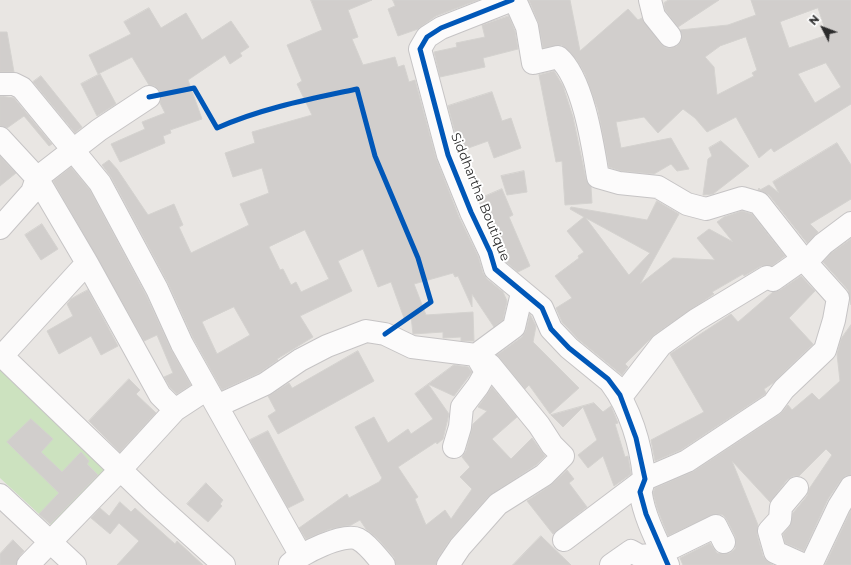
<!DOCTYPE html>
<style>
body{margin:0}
#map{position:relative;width:851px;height:565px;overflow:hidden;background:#e9e6e3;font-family:Montserrat,sans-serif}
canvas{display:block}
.north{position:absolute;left:803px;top:8px;width:40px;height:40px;-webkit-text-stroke:3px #fff;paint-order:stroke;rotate:312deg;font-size:11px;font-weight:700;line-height:16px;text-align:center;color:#2c2c2c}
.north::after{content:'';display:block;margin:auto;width:14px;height:18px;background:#2c2c2c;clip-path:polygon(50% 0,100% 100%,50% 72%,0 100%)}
</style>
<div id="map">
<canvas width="851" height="565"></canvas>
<div class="north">N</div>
</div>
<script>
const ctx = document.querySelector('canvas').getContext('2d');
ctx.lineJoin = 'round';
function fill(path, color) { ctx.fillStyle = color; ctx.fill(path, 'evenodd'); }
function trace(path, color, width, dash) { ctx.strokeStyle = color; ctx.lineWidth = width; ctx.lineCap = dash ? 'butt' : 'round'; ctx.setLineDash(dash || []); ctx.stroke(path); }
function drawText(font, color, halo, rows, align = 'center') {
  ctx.font = font + ' Montserrat,sans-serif'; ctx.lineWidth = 4; ctx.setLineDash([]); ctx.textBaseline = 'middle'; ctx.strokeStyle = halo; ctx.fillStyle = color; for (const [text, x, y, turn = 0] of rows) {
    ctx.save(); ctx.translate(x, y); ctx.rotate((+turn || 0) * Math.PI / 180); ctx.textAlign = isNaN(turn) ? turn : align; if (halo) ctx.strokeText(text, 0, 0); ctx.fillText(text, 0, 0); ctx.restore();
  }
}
fill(new Path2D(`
 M0,361L112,469L52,526L0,478Z`), '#cce2bf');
const building = new Path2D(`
 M311,0H372L348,10L358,37L352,39L363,65L395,57L398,67L404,65L409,82L415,80L436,158L459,217L478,256L483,273L487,279L503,292L507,301L503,320L494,327L472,294V307L458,276L455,277L453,273L414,284L426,315L473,312L474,341H461V337L443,338V332L413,334L411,316L404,318L391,282L378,287L363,249L338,261L352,291L300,316L313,337L277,359L278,360L259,373L222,390L193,338L168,283L111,177L102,165L109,160L117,169L148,215L174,204L183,225L179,227L191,253L249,225L240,204L269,193L262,168L233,177L225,153L255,143L252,132L312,115L297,84L302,81L287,45L322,30ZM305,230L329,279L301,292L296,282L291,285L283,269L280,270L269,247ZM234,307L250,335L217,354L202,322Z
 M393,0H478L436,16L418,29L398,36L388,9L395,6Z
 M529,0H570L580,51L628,9L638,20L642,18L661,44L666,48H671L677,46L681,41L682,35L680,30L728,25L756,15L751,0H851V104L774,152L771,148L759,158L736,117L707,132L695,118L683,109L658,133L644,117L616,122L621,148L671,138L689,169L677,171L671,164L654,174L621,171L609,167L598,110L585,74L576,59L562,45L543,48L538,22ZM818,8L827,35L789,48L780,22ZM746,37L757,70L752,73L754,76L717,95L714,67L705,57L720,46ZM826,63L841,87L815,103L798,74Z
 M669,0H719L678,27L665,10L664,3Z
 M149,8L161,28L186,13L202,40L231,21L249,47L240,53L242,56L230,64L225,55L188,80L202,119L170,130L171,133L163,136L165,143L120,162L111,144L145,129L142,122L165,113L160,103L161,96L159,90L155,86L149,85L132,57L98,74L89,55L131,34L124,22Z
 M509,16L515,31L518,49L483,58L485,67L440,77L434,52L457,47L456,43L485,37L482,25Z
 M0,32H7L14,72H0Z
 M554,71L563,86L573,117L586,179L591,187L592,203L565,205L562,161L556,162L539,75Z
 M100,74L116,104L97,116L81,84Z
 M41,76L82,127L75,133L33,82Z
 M492,92L502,121L511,118L521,148L494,158L488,141L460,151L448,106Z
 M0,96L14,98L52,144L49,146L24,116L7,128L0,126Z
 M721,141L749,166L713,194L703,195L708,159L712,156L709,148Z
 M837,143L851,165V199L810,224L818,232L807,243L769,195L758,190L759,188L760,190L769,185L779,193L773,182Z
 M0,156L16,173L0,186Z
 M71,167L90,190L146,295L171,349L191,385L177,394L170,387L164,377L173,373L157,335L144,341L53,181Z
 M524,171L527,192L507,195L501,176Z
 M502,189L513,215L509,217L530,266L518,272L506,262L501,247L479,199Z
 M657,201L679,214L640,284L673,258L715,260L697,238L709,229L733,242L717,222L724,217L742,211L752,214L785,256L772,266H761L744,276L743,274L712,292L714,294L654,335L625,364L628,367L622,375L578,339L562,322L556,308L572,298L555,276L579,258L578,256L584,252L567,231L584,217L570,209L571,207L647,220ZM586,218L650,253L629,275Z
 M42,224L58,249L41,260L25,235Z
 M851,239V305L848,290L823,262L831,253Z
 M801,276L815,291L789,318L813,344L773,383L764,389L766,393L764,395L681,450L655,461L651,440L704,412L670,354L731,314L738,322L773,292L780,290Z
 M88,290L118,346L101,355L91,336L59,354L47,331L73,316L67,304L71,299Z
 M530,314L536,326L533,342L579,388L550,414L529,385L525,389L497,355L522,337L526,330Z
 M851,325V475L845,476L841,480L828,499L804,551L785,543L783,534L789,527L793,513L807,496L809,489L832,455L826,449L799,476H793L787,480L770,502L732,461L758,525L757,534L763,556L766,560L773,565H683L680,558L710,543L717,553L724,554L730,553L735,549L736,543L735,536L727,520L723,515L716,514L668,536L657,508L653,493L655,488L694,471L780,414L788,405L792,410L812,393L819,400L840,381L837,354L841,339Z
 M358,351L374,381L278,434L268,416L276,411L268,396L289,383L292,388Z
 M454,365L468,367L472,372L454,396L428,384L449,414L443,439L437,444L436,442L398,467L418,497L415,499L426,525L445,510L451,519L472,489L460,477L470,467L462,457L466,451L473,424L487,411L478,407L492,387L517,417L492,439L511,459L532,438L545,456L536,465L489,496L450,540L438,558L436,565H396L394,557L378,539L366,529L360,520L351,525L330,529L306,539L299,528L347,494L349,498L379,482L382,478L355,427L374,417L388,443L408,429L411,434L433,419L415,394Z
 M129,379L140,390L136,394L156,413L120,452L89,421Z
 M594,403L603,412L611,406L618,423L615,424L625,457L628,456L631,474L614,486L603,456L588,468L578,455L597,440L583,407L563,427L551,415Z
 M31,419L53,439L41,452L62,472L81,452L89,461L87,464L98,475L50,524L39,514L59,493L7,442Z
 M268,431L304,500L288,508L250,440Z
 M567,470L574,479L569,483L587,507L553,534L527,501L551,485Z
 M206,483L223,500L220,504L222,506L208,522L187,504Z
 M120,502L131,512L135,508L175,544L177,541L203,565H117L139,541L119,523L110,534L91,518L100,508L109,516Z
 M851,510V565H825L850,512Z
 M541,536L571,565H513Z
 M13,540L24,551L19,557L16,565H0V554Z`);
fill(building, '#d1cecc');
trace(building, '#d4d2cf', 1);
const minor = new Path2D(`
 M512,0L441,28L427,37L420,49L448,155L471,212L490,252L495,269L542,308L551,329L569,348L624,393L661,345L696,320L767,277L773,280L803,259L810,258L823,244L851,223
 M515,0L527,27L533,63L558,57C583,78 593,146 598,177L619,183L658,187L687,204L706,209L742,198L759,203L803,259L838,298L834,320L825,350L784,389L773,404L687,461L645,479L564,540
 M650,0L654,16L670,36
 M0,84H14L22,88L100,183L157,289L182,344L301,556
 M0,138L37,178L87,263L160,395L175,410
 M0,228L32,192L37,178L99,130L149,97
 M0,354L154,502L224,565
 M2,356L87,263
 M611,383C630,408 641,445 644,477C645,483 640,488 641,494C644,517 659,545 668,565
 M217,406L265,384L300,360L327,346L366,331L385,334L412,347L476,355L490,365L539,425L552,445L563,456L544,475L498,504L460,547L448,565
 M454,447L460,427L462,407L478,386L486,372L476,355L514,327L522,293
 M797,488L781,507L780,519L769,531L775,552L804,565
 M0,495L75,565
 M663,552L716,526L724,542
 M290,564C300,554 344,532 358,539C368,544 377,557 384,565
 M28,565L121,469L175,410L207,389
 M611,565L631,551L640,556L663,554
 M811,565L839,506L851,487`);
trace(minor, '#c6c4c5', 24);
trace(minor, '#fcfbfb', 22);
trace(new Path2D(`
 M512,0L441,28L427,37L420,49L448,155L471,212L490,252L495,269L542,308L551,329L569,348L608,379L620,395L636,438L645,479L640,492L646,514L668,565
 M149,97L194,88L217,128C262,108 310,99 357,89L375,156L418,258L431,302L385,334`), '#0057b8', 5);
drawText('13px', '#2c2c2c', '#fff', [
 ["Siddhartha Boutique",480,197,68]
]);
</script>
